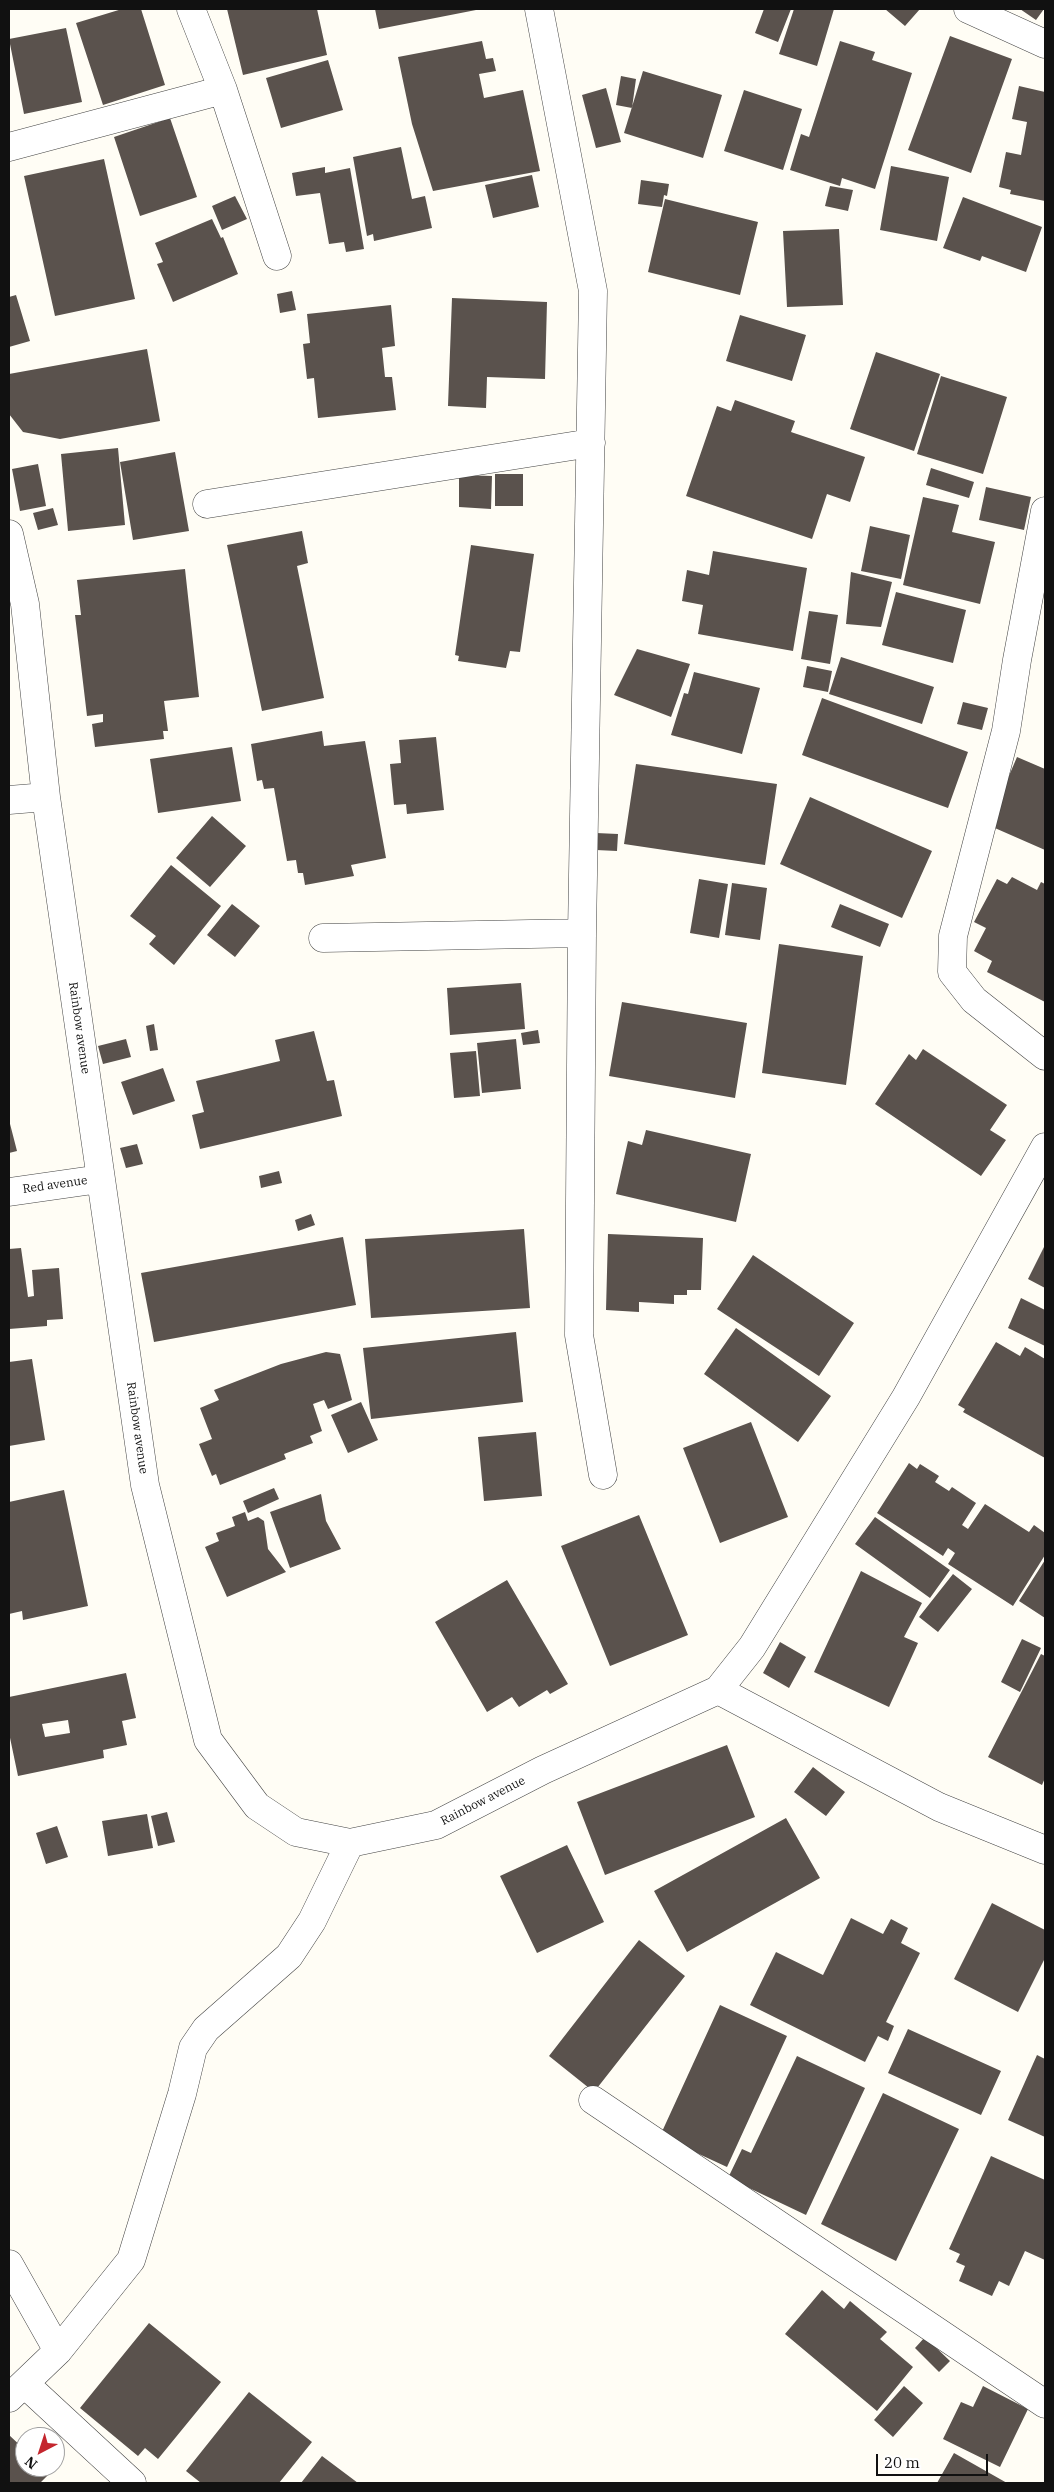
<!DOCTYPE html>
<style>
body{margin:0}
#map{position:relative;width:1054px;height:2492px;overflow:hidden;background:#fffdf5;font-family:"IBM Plex Serif",serif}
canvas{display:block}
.frame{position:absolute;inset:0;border:10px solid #111;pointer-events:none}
.north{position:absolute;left:15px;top:2427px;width:50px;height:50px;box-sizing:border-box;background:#fff;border:1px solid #a0a0a0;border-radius:50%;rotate:220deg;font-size:14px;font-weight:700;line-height:20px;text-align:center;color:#111}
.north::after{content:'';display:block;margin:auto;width:18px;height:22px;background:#c4262e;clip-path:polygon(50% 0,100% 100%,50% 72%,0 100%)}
.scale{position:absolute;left:876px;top:2454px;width:112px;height:22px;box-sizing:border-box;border:2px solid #111;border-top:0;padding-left:6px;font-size:15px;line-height:18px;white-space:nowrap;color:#111;-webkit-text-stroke:4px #fff;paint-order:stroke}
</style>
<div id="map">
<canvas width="1054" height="2492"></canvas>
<div class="frame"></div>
<div class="north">N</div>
<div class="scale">20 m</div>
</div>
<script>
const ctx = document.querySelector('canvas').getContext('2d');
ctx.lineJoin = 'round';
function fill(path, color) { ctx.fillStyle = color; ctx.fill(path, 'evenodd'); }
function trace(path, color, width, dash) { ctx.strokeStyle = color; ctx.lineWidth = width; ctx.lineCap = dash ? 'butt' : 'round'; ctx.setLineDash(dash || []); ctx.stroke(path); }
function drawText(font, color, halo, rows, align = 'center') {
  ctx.font = font + ' "IBM Plex Serif",serif'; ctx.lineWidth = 5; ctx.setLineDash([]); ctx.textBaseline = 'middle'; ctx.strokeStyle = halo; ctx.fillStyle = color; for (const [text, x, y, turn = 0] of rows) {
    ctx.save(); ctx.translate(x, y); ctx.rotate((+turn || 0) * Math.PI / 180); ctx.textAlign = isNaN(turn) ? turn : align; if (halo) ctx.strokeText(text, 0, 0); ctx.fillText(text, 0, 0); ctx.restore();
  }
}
fill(new Path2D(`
 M122,9H141L165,85L103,105L76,23Z
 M227,9H317L327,55L243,75Z
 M375,9H476V10L379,29Z
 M764,9H791L778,42L755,33Z
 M794,9H834L817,66L779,54Z
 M885,9H920L905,26Z
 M1020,9H1044L1036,20Z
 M66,28L82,102L24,114L9,39Z
 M950,36L1012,59L971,173L908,150Z
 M482,41L486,59L493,58L496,71L479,74L484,98L523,90L540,171L433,191L412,124L398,57Z
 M840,41L875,52L872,60L912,73L875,189L842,178L840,186L790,170L801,134L809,137Z
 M328,60L343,110L281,128L266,78Z
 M643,71L722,95L703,158L624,133Z
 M621,76L636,79L632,108L616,105Z
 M1019,86L1045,92V201L1010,194L1011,190L999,187L1006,152L1021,155L1027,122L1012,119Z
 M606,88L621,142L596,148L582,95Z
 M744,90L802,109L783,170L724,151Z
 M170,118L197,197L140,216L114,137Z
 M401,147L412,199L425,196L432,228L374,241L373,234L367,236L353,157Z
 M104,159L135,299L55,316L24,176Z
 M891,166L949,177L937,241L880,230Z
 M325,167V173L350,168L364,249L346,252L344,242L329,244L320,193L296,196L292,173Z
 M532,175L539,207L493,218L485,185Z
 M641,180L669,184L667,196L664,195L662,207L638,204Z
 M830,186L853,190L848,211L825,206Z
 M235,196L247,219L222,230L212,206Z
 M963,197L1042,227L1026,272L982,256L980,261L943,248Z
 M665,199L758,222L740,295L648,272Z
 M212,219L221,238L223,237L238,274L173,302L157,264L163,262L155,243Z
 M839,229L843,305L787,307L783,231Z
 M292,291L296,310L280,313L277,294Z
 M16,295L30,341L9,347V297Z
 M452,298L547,302L545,379L487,377L486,408L448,406Z
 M391,305L395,346L382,348L385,377H392L396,410L318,418L314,378L307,379L303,344L310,343L307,314Z
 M740,315L806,335L792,381L726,361Z
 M147,349L160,421L60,439L23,432L9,414V374Z
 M876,352L940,374L914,451L850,429Z
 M941,376L1007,397L983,474L917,454Z
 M735,400L795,421L791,432L865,457L850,502L827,494L812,539L686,496L717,406L731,411Z
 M118,448L125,525L68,531L61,454Z
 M175,452L189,531L133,540L120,462Z
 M38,464L46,506L20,511L12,469Z
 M931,468L974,482L969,498L926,485Z
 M495,474H523V506H495Z
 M459,475L492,476L491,509L459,507Z
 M986,487L1031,497L1024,530L979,520Z
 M923,497L959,505L952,532L995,542L980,604L903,585Z
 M53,508L58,525L38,530L33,513Z
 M870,526L910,535L901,579L861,571Z
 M302,531L308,563L297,566L324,698L262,711L227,545Z
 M471,545L534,554L520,652L510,651L506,668L458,661L459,656L455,655Z
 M713,551L807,568L793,651L698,634L703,605L682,601L687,570L709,575Z
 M185,569L199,697L164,701L168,731H163L164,739L95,747L92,724L103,722V714L87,716L75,615H81L77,580Z
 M851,572L892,582L881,627L846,624Z
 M896,592L966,610L953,663L882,645Z
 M809,611L838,615L830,664L801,659Z
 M637,649L690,664L671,717L614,695Z
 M841,657L934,687L922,724L829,694Z
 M807,666L832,671L828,692L803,687Z
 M694,672L760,688L742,754L671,735L684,693L688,694Z
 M822,698L968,752L948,808L802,755Z
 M963,702L988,708L982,730L957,724Z
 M322,731L324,746L365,741L386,858L351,865L354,876L305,885L303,873H298L296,860L287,861L274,788L264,789L262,780L257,781L251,744Z
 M436,737L444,810L407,814L406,804L394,805L390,764L401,763L399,740Z
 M232,747L241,801L158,813L150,759Z
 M1017,757L1045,769V850L988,825Z
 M636,764L777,784L765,865L624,844Z
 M810,797L932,851L902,918L780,864Z
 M212,816L246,846L210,887L176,858Z
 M596,833L618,834L617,851L596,850Z
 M171,865L221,906L174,965L149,944L156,936L130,916Z
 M1012,877L1037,890L1041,882L1045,884V1002L987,972L992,961L974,951L986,928L974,922L997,879L1007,884Z
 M699,879L728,884L719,938L690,933Z
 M732,883L767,888L760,940L725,935Z
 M232,904L260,926L235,957L207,935Z
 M840,904L889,924L880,947L831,927Z
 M779,944L863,956L846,1085L762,1073Z
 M521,983L525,1029L450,1035L447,988Z
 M622,1002L747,1023L735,1098L609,1076Z
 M154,1024L158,1050L150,1051L146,1026Z
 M538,1030L540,1043L523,1045L521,1033Z
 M314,1031L327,1081L334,1080L342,1116L200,1149L192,1115L204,1112L196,1081L280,1061L275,1040Z
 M126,1039L131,1057L103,1064L98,1046Z
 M516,1039L521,1089L482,1093L477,1043Z
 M923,1049L1007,1105L990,1130L1006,1140L981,1176L875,1104L909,1054L916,1060Z
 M476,1051L480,1096L454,1098L450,1053Z
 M163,1068L175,1101L133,1115L121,1082Z
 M9,1120L17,1151L9,1153Z
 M646,1130L751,1154L736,1222L616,1194L628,1141L642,1145Z
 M137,1144L143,1164L126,1168L120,1148Z
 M279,1171L282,1183L261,1188L259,1176Z
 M311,1214L315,1225L298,1231L295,1220Z
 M524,1229L530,1308L371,1318L365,1239Z
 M608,1234L703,1238L701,1290H687V1295H674V1304L639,1302V1312L606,1310Z
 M343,1237L356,1305L154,1342L141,1273Z
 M1045,1245V1288L1028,1279Z
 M21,1248L28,1297L34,1296L32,1270L59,1268L63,1319L47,1320V1326L9,1329V1249Z
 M753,1255L854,1323L819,1376L717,1309Z
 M1021,1298L1045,1310V1346L1008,1328Z
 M736,1328L831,1396L798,1442L704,1374Z
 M516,1332L523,1402L371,1419L363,1348Z
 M996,1342L1020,1356L1025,1347L1045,1359V1458L963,1412L965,1409L958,1405Z
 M326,1352L340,1354L352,1400L328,1409L324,1400L313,1404L322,1431L310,1436L313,1443L284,1454L286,1459L220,1485L216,1474L212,1476L199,1444L212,1439L200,1408L219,1400L214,1390L281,1364Z
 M32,1359L45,1440L9,1446V1362Z
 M361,1402L378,1440L348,1453L331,1415Z
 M751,1422L788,1517L720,1543L683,1448Z
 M536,1432L542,1496L484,1501L478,1437Z
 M909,1463L917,1469L920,1464L939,1476L935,1482L949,1491L952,1487L976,1503L962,1525L968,1529L985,1504L1029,1532L1034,1525L1045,1533V1555L1013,1606L948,1564L955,1553L948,1548L943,1556L877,1513Z
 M274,1488L279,1499L248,1513L243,1501Z
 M64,1490L88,1606L23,1620L22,1611L9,1614V1502Z
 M321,1494L326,1521L341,1549L290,1568L270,1512Z
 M245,1512L248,1521L258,1517L264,1521L268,1549L286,1572L227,1597L205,1547L219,1541L216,1533L235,1526L232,1517Z
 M639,1515L688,1635L610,1666L561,1546Z
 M875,1517L950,1570L930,1598L855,1544Z
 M1045,1560V1618L1019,1601Z
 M861,1571L922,1603L904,1637L918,1643L889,1707L814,1672Z
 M953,1574L972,1589L938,1632L919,1617Z
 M507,1580L568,1684L550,1694L547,1690L519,1707L512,1697L487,1712L435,1622Z
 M1022,1639L1041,1648L1020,1692L1001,1682Z
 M780,1642L806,1657L789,1688L763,1673Z
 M1041,1654L1045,1656V1778L1042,1785L988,1757Z
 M126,1673L136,1718L122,1721L127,1745L103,1750L104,1758L18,1776L9,1733V1697ZM68,1720L70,1733L45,1737L42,1724Z
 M727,1745L755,1817L605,1875L577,1802Z
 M813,1767L845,1792L826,1816L794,1792Z
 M167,1812L175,1842L158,1846L151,1816Z
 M147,1814L153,1848L108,1856L102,1821Z
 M786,1818L820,1878L687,1952L654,1891Z
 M57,1826L68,1857L46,1864L36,1833Z
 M567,1845L604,1922L537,1953L500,1876Z
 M992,1903L1045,1930V1958L1018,2012L954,1979Z
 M851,1918L883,1934L891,1919L908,1928L901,1943L920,1953L886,2022L894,2026L888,2041L878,2036L865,2062L750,2005L776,1952L823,1975Z
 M639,1940L685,1976L594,2092L549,2056Z
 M720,2005L787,2036L727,2167L660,2136Z
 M908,2029L1001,2071L981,2115L888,2073Z
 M1037,2055L1045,2059V2137L1008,2120Z
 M797,2056L865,2088L806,2215L728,2178L742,2149L751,2153Z
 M883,2093L959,2129L896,2261L821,2224Z
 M991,2156L1045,2180V2260L1025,2251L1009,2286L999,2281L992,2296L959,2281L965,2266L956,2262L960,2254L949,2249Z
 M822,2290L844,2309L850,2301L887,2332L880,2339L913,2367L877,2411L785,2334Z
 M149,2323L221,2382L158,2459L145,2448L138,2456L80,2408Z
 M925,2337L950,2361L939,2372L915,2348Z
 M904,2386L923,2403L893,2437L874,2420Z
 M983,2386L1028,2409L1000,2467L943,2439L961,2402L973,2407Z
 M249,2392L312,2442L279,2483H201L186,2471Z
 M9,2435L24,2449L25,2448V2467H43L50,2473L40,2483H9Z
 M954,2453L1007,2483H937Z
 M322,2456L358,2483H301Z`), '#5a524d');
const minor = new Path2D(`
 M191,9L223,90L277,256
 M539,9L593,291L582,933L579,1335L603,1475
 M968,9L1045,44
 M9,147L223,90
 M207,504L591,443
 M1045,511L1017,660L1006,731L953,936L952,972L974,1000L1045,1056
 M9,534L25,604L46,797L145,1485L208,1740L257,1806L296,1832L350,1843L436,1825L543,1770L718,1690L752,1647L906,1397L1045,1147
 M9,800L46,797
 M323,938L582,933
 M9,1192L100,1179
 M718,1690L939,1807L1045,1850
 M593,2100L1045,2404
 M9,2264L58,2351
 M25,2384L132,2483
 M9,2398L58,2351L131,2260L182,2094L193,2048L206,2029L289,1956L312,1921L350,1843`);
trace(minor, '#444', 29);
trace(minor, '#fff', 28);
drawText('12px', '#111', '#fff', [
 ["Rainbow avenue",79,1028,82],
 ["Red avenue",55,1185,-8],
 ["Rainbow avenue",137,1428,82],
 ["Rainbow avenue",483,1801,-27]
]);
</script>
